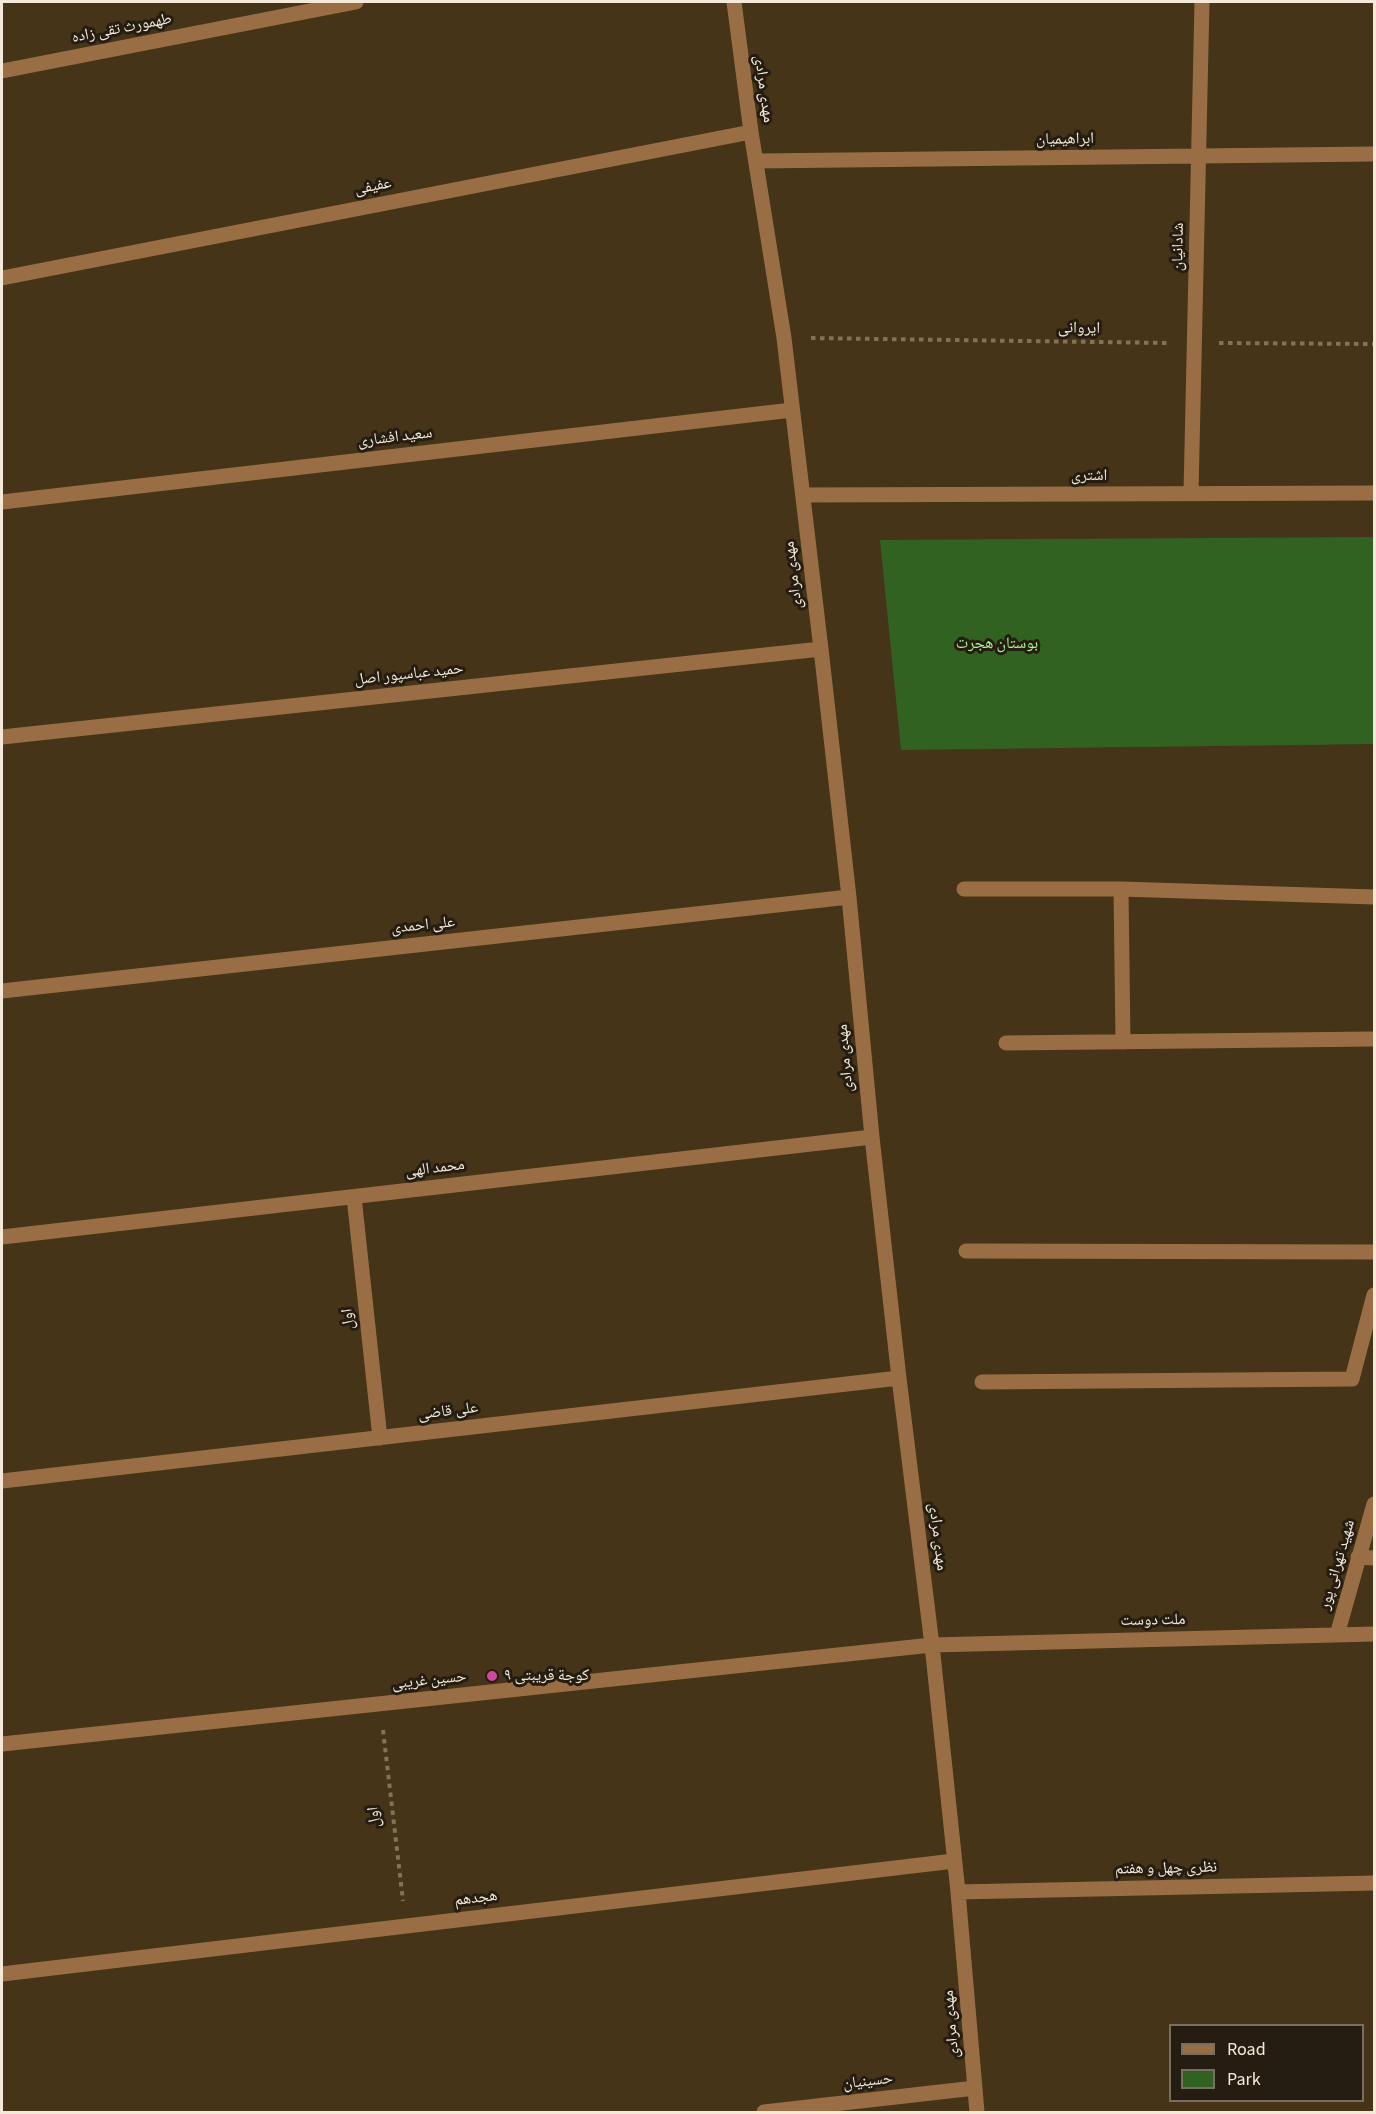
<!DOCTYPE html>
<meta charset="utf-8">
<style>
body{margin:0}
#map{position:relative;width:1376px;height:2114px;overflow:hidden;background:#453418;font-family:"Source Sans 3",sans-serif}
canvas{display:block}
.frame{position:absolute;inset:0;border:3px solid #f4e9d9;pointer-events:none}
.legend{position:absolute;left:1169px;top:2024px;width:195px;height:78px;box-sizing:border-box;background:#251d11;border:2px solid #786f61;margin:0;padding:8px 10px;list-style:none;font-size:18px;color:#f4e9d9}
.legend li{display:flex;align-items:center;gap:12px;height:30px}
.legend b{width:30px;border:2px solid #786f61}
</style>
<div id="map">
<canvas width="1376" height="2114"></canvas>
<div class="frame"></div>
<ul class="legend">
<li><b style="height:8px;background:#9a6e44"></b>Road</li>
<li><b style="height:16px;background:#326222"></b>Park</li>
</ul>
</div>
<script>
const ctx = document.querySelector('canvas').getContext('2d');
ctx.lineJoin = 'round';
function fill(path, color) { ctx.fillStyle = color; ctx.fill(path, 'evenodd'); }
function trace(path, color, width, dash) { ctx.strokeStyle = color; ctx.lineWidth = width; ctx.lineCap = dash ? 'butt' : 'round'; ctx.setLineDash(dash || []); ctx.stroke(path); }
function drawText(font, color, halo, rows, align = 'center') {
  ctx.font = font + ' "Source Sans 3","Noto Naskh Arabic",sans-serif'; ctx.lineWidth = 6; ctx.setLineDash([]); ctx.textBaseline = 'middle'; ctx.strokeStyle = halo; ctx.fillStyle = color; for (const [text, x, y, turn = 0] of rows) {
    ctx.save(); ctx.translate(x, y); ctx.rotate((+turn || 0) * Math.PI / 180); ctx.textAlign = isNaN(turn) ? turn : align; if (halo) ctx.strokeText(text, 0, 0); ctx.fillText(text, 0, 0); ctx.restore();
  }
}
fill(new Path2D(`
 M1374,537V744L901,750L880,540Z`), '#326222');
trace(new Path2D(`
 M811,338L1170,343
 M1219,343L1374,344
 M383,1730L403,1901`), '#81725a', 4, [4.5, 4.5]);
trace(new Path2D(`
 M734,2L751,132L784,338L821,649L849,897L872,1137L899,1378L932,1645L958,1892L977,2112
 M2,71L356,2
 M756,161L1374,154
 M2,278L751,132
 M1191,493L1202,2
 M803,495L1374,493
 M2,502L792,410
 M2,737L821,649
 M964,889H1121L1123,1042
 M1121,889L1374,897
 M2,991L849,897
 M1006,1043L1374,1039
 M354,1197L380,1438
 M2,1237L872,1137
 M966,1251L1374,1252
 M982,1382L1352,1379L1374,1295
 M2,1481L899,1378
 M1358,1557L1374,1558
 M1337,1635L1374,1504
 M2,1744L932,1645L1374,1634
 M958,1892L1374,1883
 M2,1974L954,1861
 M764,2112L975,2088`), '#9a6e44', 15);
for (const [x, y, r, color] of [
 [492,1676,6,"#d1479c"]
]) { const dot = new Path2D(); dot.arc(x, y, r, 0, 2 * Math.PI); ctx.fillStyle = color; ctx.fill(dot); trace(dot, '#251d11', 2); }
drawText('16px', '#f4e9d9', '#251d11', [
 ["طهمورث تقی زاده",122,29,-11],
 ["مهدی مرادی",763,89,82],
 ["ابراهیمیان",1065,140,-1],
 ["عفیفی",373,187,-11],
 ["شادانیان",1179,247,-89],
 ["ایروانی",1079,329,1],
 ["سعید افشاری",395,438,-7],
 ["اشتری",1089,476],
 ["مهدی مرادی",794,575,-97],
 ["حمید عباسپور اصل",409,675,-6],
 ["علی احمدی",423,926,-6],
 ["مهدی مرادی",846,1058,-95],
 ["محمد الهی",435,1169,-7],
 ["اول",349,1319,-96],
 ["علی قاضی",448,1412,-7],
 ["مهدی مرادی",937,1537,83],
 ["شهید تهرانی پور",1338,1565,-74],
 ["ملت دوست",1153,1621,-1],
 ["حسین غریبی",429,1681,-6],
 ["اول",375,1817,-97],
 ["نظری چهل و هفتم",1166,1869,-1],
 ["هجدهم",476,1899,-7],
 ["مهدی مرادی",952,2024,-95],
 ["حسینیان",868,2082,-7]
]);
drawText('16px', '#aaf592', '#251d11', [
 ["بوستان هجرت",997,644]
]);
drawText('16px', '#f4e9d9', '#251d11', [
 ["۹ کوجة قریبتی",504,1676]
], 'left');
</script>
